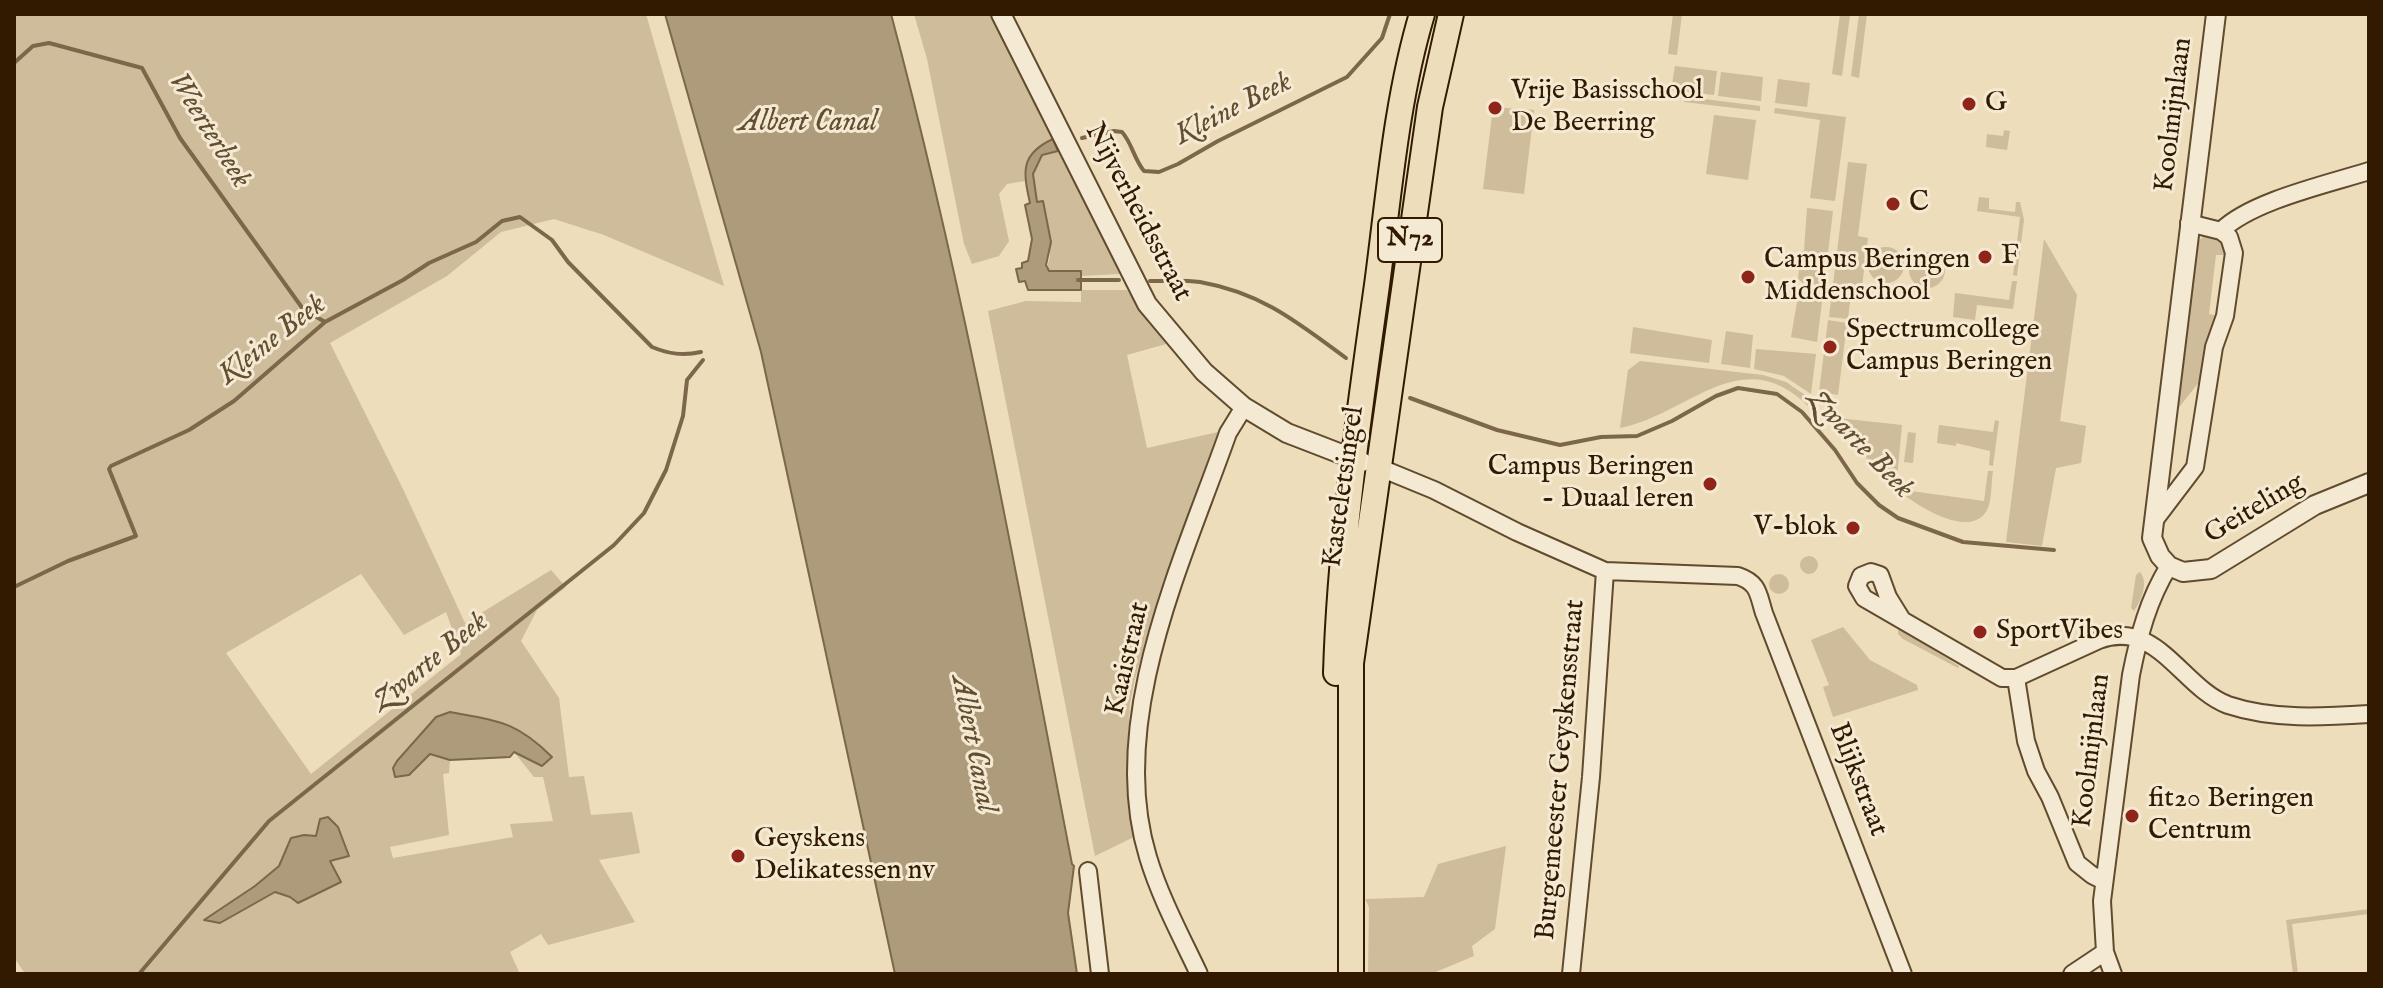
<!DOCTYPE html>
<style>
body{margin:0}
#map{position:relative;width:2383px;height:988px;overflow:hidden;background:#eeddba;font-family:"IM FELL English",serif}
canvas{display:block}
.frame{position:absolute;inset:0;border:16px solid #311a00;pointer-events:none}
</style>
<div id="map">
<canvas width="2383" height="988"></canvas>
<div class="frame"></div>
</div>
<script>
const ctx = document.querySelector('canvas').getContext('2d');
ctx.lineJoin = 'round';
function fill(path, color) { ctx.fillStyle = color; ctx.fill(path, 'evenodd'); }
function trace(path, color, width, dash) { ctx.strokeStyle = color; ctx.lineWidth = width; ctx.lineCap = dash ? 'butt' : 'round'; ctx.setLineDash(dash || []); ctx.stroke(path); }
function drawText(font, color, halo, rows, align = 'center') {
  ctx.font = font + ' "IM FELL English",serif'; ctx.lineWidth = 6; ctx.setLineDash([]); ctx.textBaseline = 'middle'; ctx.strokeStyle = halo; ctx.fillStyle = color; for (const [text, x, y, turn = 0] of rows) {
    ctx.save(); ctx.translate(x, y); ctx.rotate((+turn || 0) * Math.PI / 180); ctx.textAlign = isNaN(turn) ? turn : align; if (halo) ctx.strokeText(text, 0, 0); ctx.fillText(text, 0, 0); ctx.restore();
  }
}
fill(new Path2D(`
 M14,14H646L724,286L604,235L554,219L501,232L447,276L330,343L403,489L465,623L551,570L566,587L537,610L521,641L559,698L569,777L584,776L591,815L632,812L640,853L599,860L635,922L548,945L541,934L510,952L520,974H25L14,957ZM361,574L404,635L446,612L461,654L311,774L226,653ZM450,712L514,752L534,777H543L553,821L510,824L513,837L393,858L390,847L449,835L443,774L449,773L450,760L430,754L409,775L397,761L436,717ZM304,835L316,836L341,881L290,897L275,892L220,923L205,920L255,886L279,866L288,847Z
 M914,14H990L1053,139C1034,148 1024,160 1025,181L1007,184L999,194L1009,241L999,256L972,264L964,244L927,59Z
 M1673,14H1682L1677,55L1668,54Z
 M1840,14L1850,15L1842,76L1832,74Z
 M1859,14H1867L1859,78L1851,76Z
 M1675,66L1717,71L1714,95L1671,90Z
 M1721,72L1763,77L1761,101L1718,96Z
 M1778,79L1810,83L1807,107L1775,103Z
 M1672,95L1760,106V111L1684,102V99L1672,97Z
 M1493,107L1534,110L1524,194L1483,189Z
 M1775,108L1846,117L1835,201L1810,198L1820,120L1774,113Z
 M1714,115L1756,120L1748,180L1706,174Z
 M2004,130L2010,131L2007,150L1986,147L1987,134L2003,136Z
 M1050,151H1058L1120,274L1081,276L1080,271H1049L1047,268L1050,256L1042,201L1037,202C1034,183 1028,161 1050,151Z
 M1848,162L1867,164L1858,236L1868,238L1862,286L1852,285L1848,319L1829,317Z
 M1979,197L1989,198V209L2015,212L2016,202H2020L2024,220L2017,276L2013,275L2020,217L1977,211Z
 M1807,208L1833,211L1824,286L1803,283L1798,279L1801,251H1804Z
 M2213,235L2223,241L2227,255H2216L2209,314L2219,316L2204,376L2176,411L2197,242L2204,236Z
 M2044,239L2077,295L2060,421L2086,426L2081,463L2056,468L2042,546L2006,542Z
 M1868 265a18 18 0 1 1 36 0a18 18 0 1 1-36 0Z
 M1909 270a18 18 0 1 1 36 0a18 18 0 1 1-36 0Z
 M2012,281H2017L2013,309L1977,305L1975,320L1953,317L1955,293L2009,300Z
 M1081,290H1127L1166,344L1127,355L1147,448L1218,432L1150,625L1135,679L1130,703L1127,757L1136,836L1095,856L988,311L1026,301L1081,302Z
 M1802,292L1823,294L1817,342L1791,337L1797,302L1801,300Z
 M1828,320L1847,323L1838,395L1819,392Z
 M1633,327L1712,340L1709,363L1630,353Z
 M1726,331L1753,335L1750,368L1721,364Z
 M1756,349L1816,354L1811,394L1784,376L1754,369Z
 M1640,361L1763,375L1786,382L1805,395L1809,399L1808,406C1741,340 1688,415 1620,428L1628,370Z
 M1838,418L1902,425L1896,489L1984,501L1988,471H1993C1991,482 1992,498 1988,508C1970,548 1895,492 1878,473C1863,456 1854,433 1838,418Z
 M1995,420L1999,421L1993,466L1989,465L1990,451L1956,443V446L1937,443L1939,425L1993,432Z
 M1908,432L1916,433L1913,463L1904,462Z
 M1800 565a9 9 0 1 1 18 0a9 9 0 1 1-18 0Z
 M2140,572C2149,583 2141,601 2134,611L2131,608L2136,575Z
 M1769 584a10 10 0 1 1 20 0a10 10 0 1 1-20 0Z
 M1843,627L1870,660L1917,685L1918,690L1833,717L1823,687L1829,685L1811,640Z
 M1898,630H1903L1959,666L1958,668L1903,639L1898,634Z
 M1506,846L1495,929L1472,946L1474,956L1431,974L1368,973L1369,907L1365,899L1424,897L1438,864Z
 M2369,909V914L2292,924L2298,974H2293L2286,920Z`), '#cebc9a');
const water = new Path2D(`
 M665,14H891C966,294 1017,579 1072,864L1074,866L1068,913L1077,974H895L761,352Z
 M1053,139L1058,151L1042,155L1033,174L1037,202L1043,201L1051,242L1046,265L1049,271H1081V290H1028L1025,281L1019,282L1016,269L1022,268V263L1028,261L1032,239L1025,205L1030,203C1023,172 1020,154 1053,139Z
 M450,712C498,721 516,721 552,757L542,766L514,752L510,757L450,760L430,754L409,775L395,777L393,768L397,761L436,717Z
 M328,817L338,827L349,856L330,861L341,882L298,903L290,897L275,892L220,923L204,920L255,886L279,866L291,838L304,835L316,836L320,819Z`);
fill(water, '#ae9b7b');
trace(water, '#7c674a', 2);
trace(new Path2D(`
 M14,63L33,46L49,43L142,68L180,138L303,309L325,322
 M1082,138L1114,131L1122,132C1132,143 1134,159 1144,171L1159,172L1178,164L1218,141L1347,77L1382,38L1390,14
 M1078,280H1119
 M1150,281C1166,281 1184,280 1200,282C1262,293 1297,322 1346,358
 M1410,398L1497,430L1560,445L1601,437L1637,436L1672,421L1716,396L1738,388L1777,394L1802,412L1835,450L1857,483L1879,505L1898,518L1963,542L2054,550
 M14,587L68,561L136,536L109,469L111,466L189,430L234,401L325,322L403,280L429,263L476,242L502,221L520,217L552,240L568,262L652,347C669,354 683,356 701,352
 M139,974L269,821L614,545L644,513L666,470L683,416L687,380L703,360`), '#7c674a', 4);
const minor = new Path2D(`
 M2221,231C2251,201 2328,184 2369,171
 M1378,467L1434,490L1517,532L1605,571L1738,576C1759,583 1758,594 1764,613L1903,974
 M2154,521L2195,467L2214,347L2225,316L2234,253L2229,237L2221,231L2189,223
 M1901,618L1888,597L1880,575L1871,572L1861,576L1857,586L1864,598L2002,678H2016L2099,640C2157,618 2182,688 2228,705C2273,720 2323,717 2369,714
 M2016,678L2026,741L2036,771L2050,797L2077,863L2092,875L2104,881
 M1088,871L1100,974
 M1199,974C1181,936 1160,897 1148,857C1106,720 1183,561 1228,433L1244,407
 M1571,974L1591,777L1605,571
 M2072,974L2105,952
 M2113,974L2105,952L2102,901L2131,675C2139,635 2148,600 2169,566`);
const tertiary = new Path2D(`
 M1001,14L1147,304L1204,372L1244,407L1287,433L1362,462
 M2216,14L2152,538L2160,556L2169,566L2183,572L2211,569L2315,505L2369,483`);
const primary = new Path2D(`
 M1336,673C1340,543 1359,414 1377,285C1389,195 1396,101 1422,14
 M1351,974V663L1430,107L1451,14`);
trace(minor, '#604b2e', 20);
trace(tertiary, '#604b2e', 22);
trace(primary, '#311a00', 28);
trace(minor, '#f4e9d2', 16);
trace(tertiary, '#f4e9d2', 18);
trace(primary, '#eeddba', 24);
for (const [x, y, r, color] of [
 [1969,104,8,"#8f2418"],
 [1495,108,8,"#8f2418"],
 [1893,204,8,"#8f2418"],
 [1985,257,8,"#8f2418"],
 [1748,277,8,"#8f2418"],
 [1830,347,8,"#8f2418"],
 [1710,484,8,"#8f2418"],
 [1853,528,8,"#8f2418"],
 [1980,632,8,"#8f2418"],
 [2132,816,8,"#8f2418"],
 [738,856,8,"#8f2418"]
]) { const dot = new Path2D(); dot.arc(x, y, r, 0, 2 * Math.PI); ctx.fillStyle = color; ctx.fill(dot); trace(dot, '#f4e9d2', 3); }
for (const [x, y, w] of [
 [1410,240,64]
]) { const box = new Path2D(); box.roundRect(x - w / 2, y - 22, w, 44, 6); ctx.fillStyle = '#f4e9d2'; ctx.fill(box); trace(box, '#311a00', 2); }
drawText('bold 26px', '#311a00', null, [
 ["N72",1410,240]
]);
drawText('28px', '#311a00', '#f4e9d2', [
 ["Vrije Basisschool",1511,92],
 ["De Beerring",1511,124],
 ["G",1985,104],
 ["C",1909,204],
 ["F",2001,257],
 ["Campus Beringen",1764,261],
 ["Middenschool",1764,293],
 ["Spectrumcollege",1846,331],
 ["Campus Beringen",1846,363],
 ["Campus Beringen",1694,468,"right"],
 ["- Duaal leren",1694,500,"right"],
 ["V-blok",1837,528,"right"],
 ["SportVibes",1996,632],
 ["fit20 Beringen",2148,800],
 ["Centrum",2148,832],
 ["Geyskens",754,840],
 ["Delikatessen nv",754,872]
], 'left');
drawText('28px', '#311a00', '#f4e9d2', [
 ["Koolmijnlaan",2175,115,-83],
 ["Nijverheidsstraat",1137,213,62],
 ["Kasteletsingel",1345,487,-82],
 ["Geiteling",2255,510,-31],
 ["Kaaistraat",1129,659,-77],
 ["Koolmijnlaan",2093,751,-83],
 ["Burgemeester Geyskensstraat",1562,770,-85],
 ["Blijkstraat",1857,780,69]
]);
drawText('italic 30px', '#634e31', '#f4e9d2', [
 ["Kleine Beek",1234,110,-27],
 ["Albert Canal",808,124],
 ["Weerterbeek",208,131,58],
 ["Kleine Beek",273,341,-38],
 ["Zwarte Beek",1859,445,46],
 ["Zwarte Beek",431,663,-39],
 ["Albert Canal",972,744,79]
]);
</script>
